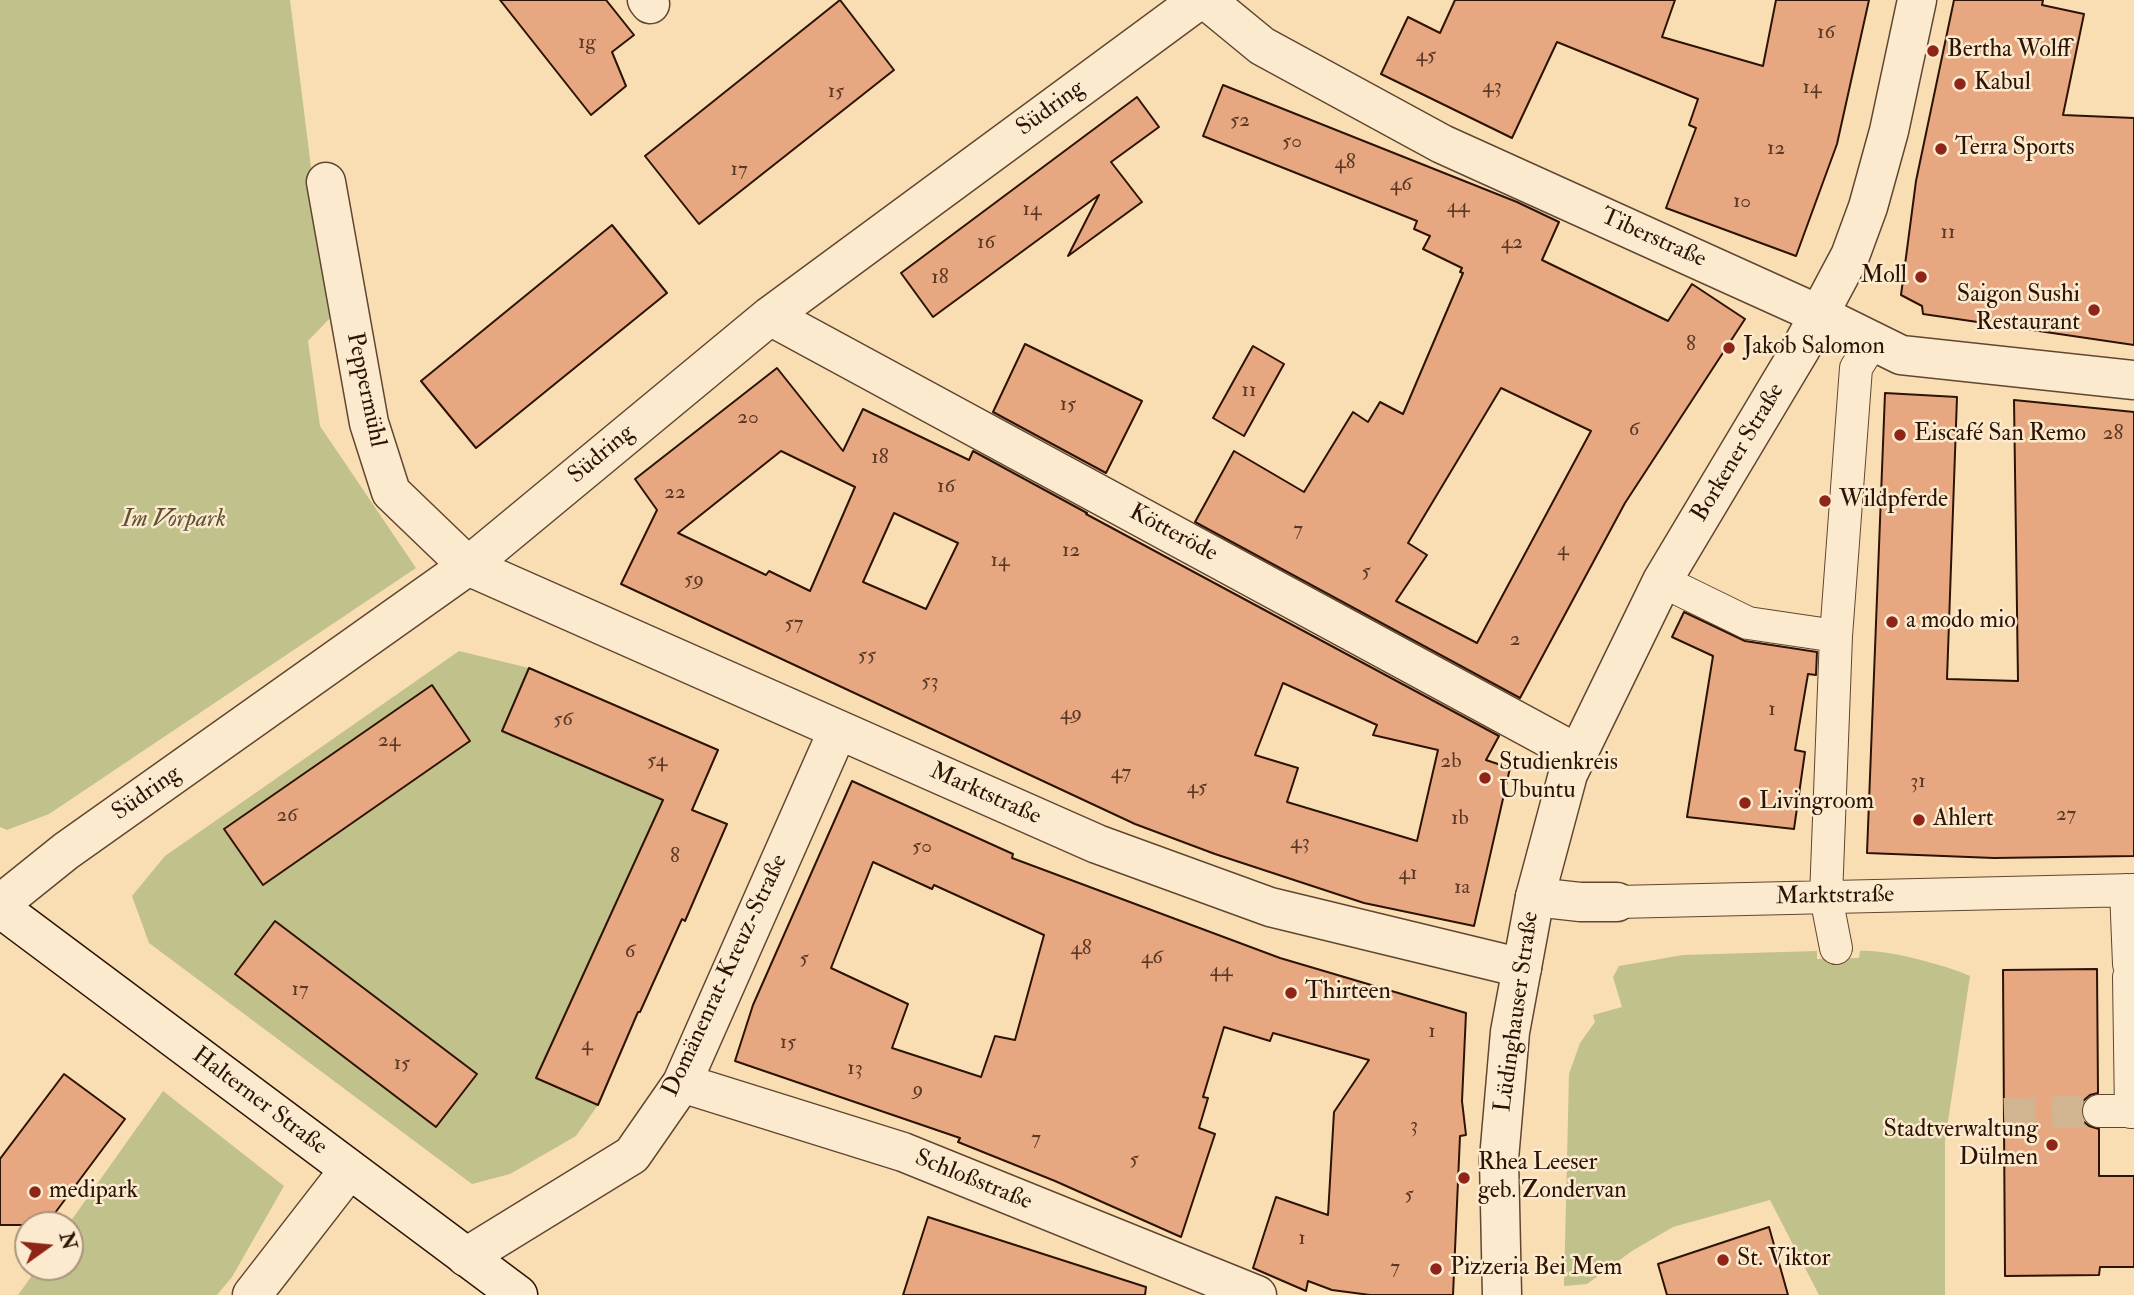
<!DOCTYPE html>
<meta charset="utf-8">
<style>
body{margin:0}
#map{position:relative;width:2134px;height:1295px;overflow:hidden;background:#fadeb3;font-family:"IM FELL Double Pica",serif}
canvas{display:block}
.north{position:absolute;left:14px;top:1211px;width:70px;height:70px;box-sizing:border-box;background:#fceace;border:2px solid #a9947e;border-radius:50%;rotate:75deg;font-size:19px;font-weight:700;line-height:28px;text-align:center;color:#2c1306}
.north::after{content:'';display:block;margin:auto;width:24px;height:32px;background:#8f2418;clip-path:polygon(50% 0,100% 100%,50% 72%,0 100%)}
</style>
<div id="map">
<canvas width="2134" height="1295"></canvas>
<div class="north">N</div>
</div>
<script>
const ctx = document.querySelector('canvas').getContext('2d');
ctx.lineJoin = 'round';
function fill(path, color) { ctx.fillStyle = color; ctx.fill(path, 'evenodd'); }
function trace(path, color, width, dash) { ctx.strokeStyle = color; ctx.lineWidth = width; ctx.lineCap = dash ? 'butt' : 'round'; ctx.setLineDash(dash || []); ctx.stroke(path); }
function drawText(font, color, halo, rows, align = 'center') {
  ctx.font = font + ' "IM FELL Double Pica",serif'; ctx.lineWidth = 5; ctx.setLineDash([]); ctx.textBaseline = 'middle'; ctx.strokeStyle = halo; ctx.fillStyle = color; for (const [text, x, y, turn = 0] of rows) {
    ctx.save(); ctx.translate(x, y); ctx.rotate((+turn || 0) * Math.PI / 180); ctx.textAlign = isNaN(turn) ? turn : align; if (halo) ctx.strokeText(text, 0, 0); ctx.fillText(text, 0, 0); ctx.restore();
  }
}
fill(new Path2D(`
 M0,0H290L330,318L308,341L320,426L416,568L49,814L7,830L0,827Z
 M459,651L529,668L503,731L663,800L536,1078L598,1105L576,1136L510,1174L472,1184L149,943L132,896L165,856Z
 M1817,951V959L1859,958L1860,951C1886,949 1945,965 1970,976L1945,1141V1295H1819L1770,1200L1673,1227L1632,1251L1587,1284L1564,1286L1569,1074L1580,1043L1595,1022L1593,1015L1622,1007L1613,977L1619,966L1683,955Z
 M163,1091L284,1186L232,1277L217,1295H18L38,1267H70V1225H68Z`), '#c0c18b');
const building = new Path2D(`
 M500,0H606L634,35L612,52L626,86L591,115Z
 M840,0L894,70L699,224L645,156Z
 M1455,0H1675L1662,37L1763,66L1776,0H1869L1837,144L1796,256L1666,208L1696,128L1689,125L1698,99L1557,42L1512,138L1381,74L1408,17L1440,33Z
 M1954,0H2043L2042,5L2084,14L2063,115L2134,118V345L1923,314L1922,306L1901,295L1916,181Z
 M1223,85L1517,202L1559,222L1542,260L1668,321L1692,284L1745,319L1625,503L1520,698L1195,522L1234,451L1304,492L1353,412L1368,422L1380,402L1403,414L1463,273L1460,272L1462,268L1423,249L1430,236L1414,229L1417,221L1203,136ZM1501,388L1591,431L1477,643L1396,601L1427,555L1408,543Z
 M1137,97L1159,127L1111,162L1142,202L1068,256L1099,195L933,317L901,273Z
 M612,225L667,293L476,448L421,381Z
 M1025,344L1142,401L1106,473L993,412Z
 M1253,346L1284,364L1244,436L1213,418Z
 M777,368L843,451L863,409L969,460L973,451L1087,513L1086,514L1499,736L1486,760L1510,768L1474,926L1364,903L1215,854L1135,824L621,584L657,510L635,479ZM781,451L855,487L810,591L769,571L766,575L678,533ZM894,513L958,543L926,609L863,582ZM1283,683L1377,725L1373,735L1438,750L1417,841L1287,802L1298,768L1255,755Z
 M1885,393L1957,397L1947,679L2018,681L2014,400L2134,412V856L1994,858L1867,853Z
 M1684,612L1745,641L1817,652L1816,675L1808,674L1795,750L1805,752L1794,829L1687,817L1713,656L1672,637Z
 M529,668L718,750L692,810L727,824L685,921L682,919L640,1012H638L598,1105L536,1078L663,800L502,731Z
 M432,685L470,741L263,885L224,829Z
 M852,781L1013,854L1012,858L1280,958L1466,1013L1462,1101L1466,1135L1460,1136L1453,1295H1370L1332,1290L1308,1281L1306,1291L1253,1268L1276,1197L1328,1215L1334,1112L1369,1060L1273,1033L1270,1041L1224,1027L1203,1097L1208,1098L1199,1128L1215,1134L1181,1237L1055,1181L958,1142L960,1138L735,1061L753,1005ZM873,862L932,889L934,885L1044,935L1015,1040L995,1036L981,1077L892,1048L908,1004L831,968Z
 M275,921L477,1074L436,1127L235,974Z
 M2097,969L2098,1093L2090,1095L2083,1101L2081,1112L2083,1121L2089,1126L2099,1129V1176H2134V1267H2100L2099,1275L2005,1276L2003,970Z
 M64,1074L125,1119L46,1225H0V1159Z
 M928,1217L1146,1287L1145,1295H903Z
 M1769,1227L1788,1295H1667L1658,1264Z`);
fill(building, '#e7a881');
trace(building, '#2c1306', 2);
trace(new Path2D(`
 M2004,1114L2099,1111`), '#d1b590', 32, [32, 16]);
const pedestrian = new Path2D(`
 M1662,581L1748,623L1836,636
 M2126,890L2129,964
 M1617,902L2134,890
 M1836,948L1826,897L1836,636L1856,368L1873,341
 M2129,977L2131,1112
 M2099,1111H2134`);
const minor = new Path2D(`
 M647,0L650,4
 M1206,0L1262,46L1442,144L1820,315L1901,355L2134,380
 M326,182L369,423L391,492L468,566L1097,844L1270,907L1522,968
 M770,316L1576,753
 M1535,897L1580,902H1617
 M0,904L66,851L468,566L770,316L1199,0
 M682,1083L903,1152L1257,1295
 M466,1257L632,1155L682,1083L838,730
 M252,1295L349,1170`);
const tertiary = new Path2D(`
 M1502,1295L1499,1159L1510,1032L1535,897L1568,774L1662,581L1800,350L1850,256L1868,207L1889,131L1917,0`);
const secondary = new Path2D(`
 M0,908L518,1295`);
trace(pedestrian, '#604631', 34);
trace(minor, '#604631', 41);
trace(tertiary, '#604631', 41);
trace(secondary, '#2c1306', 41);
trace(pedestrian, '#fceace', 32);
trace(minor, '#fceace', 38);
trace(tertiary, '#fceace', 38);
trace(secondary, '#fceace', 38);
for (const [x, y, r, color] of [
 [1933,51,7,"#8f2418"],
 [1960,84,7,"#8f2418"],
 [1941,149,7,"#8f2418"],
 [1921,277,7,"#8f2418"],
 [2094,310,7,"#8f2418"],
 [1729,348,7,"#8f2418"],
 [1900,435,7,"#8f2418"],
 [1825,501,7,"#8f2418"],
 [1892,622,7,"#8f2418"],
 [1485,778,7,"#8f2418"],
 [1745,803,7,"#8f2418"],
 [1919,820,7,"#8f2418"],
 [1291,993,7,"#8f2418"],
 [2052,1145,7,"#8f2418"],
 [1464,1178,7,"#8f2418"],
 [35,1192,7,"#8f2418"],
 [1723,1260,7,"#8f2418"],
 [1436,1269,7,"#8f2418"]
]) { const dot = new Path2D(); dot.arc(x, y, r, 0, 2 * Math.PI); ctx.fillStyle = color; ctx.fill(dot); trace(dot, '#fceace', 2.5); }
drawText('21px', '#5b3825', null, [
 ["16",1826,33],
 ["1g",587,43],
 ["45",1426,56],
 ["43",1492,87],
 ["14",1812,88],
 ["15",836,92],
 ["52",1240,121],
 ["50",1292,142],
 ["12",1776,149],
 ["48",1345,163],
 ["17",739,170],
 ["46",1401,185],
 ["10",1742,202],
 ["44",1458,207],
 ["14",1032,210],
 ["11",1948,233],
 ["16",986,243],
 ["42",1512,243],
 ["18",940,278],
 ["8",1691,345],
 ["11",1249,391],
 ["15",1068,405],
 ["20",748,418],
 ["6",1634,430],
 ["28",2113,434],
 ["18",880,458],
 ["16",946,487],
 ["22",675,493],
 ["7",1298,530],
 ["4",1563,550],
 ["12",1071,551],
 ["14",1000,561],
 ["5",1366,572],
 ["59",694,580],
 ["57",794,624],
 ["2",1515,640],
 ["55",867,656],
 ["53",930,682],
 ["1",1772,710],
 ["49",1071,714],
 ["56",563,720],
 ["24",389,741],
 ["54",657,761],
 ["2b",1451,762],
 ["47",1121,773],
 ["31",1918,782],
 ["45",1197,788],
 ["27",2066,815],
 ["26",287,816],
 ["1b",1460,819],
 ["43",1300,843],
 ["50",922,847],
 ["8",675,857],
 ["41",1408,874],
 ["1a",1462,888],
 ["48",1081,949],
 ["6",630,952],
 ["46",1152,958],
 ["5",804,959],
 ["44",1221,971],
 ["17",300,990],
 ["1",1432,1032],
 ["15",788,1043],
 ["4",587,1045],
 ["15",402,1064],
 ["13",855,1069],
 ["9",918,1090],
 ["3",1414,1126],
 ["7",1036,1139],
 ["5",1134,1160],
 ["5",1409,1195],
 ["1",1302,1239],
 ["7",1395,1268]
]);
drawText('24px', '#2c1306', '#fceace', [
 ["Bertha Wolff",1947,51],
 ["Kabul",1974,84],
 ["Terra Sports",1955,149],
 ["Moll",1907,277,"right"],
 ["Saigon Sushi",2080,296,"right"],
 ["Restaurant",2080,324,"right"],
 ["Jakob Salomon",1743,348],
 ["Eiscafé San Remo",1914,435],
 ["Wildpferde",1839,501],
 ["a modo mio",1906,622],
 ["Studienkreis",1499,764],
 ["Ubuntu",1499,792],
 ["Livingroom",1759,803],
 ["Ahlert",1933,820],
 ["Thirteen",1305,993],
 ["Stadtverwaltung",2038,1131,"right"],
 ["Dülmen",2038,1159,"right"],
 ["Rhea Leeser",1478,1164],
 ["geb. Zondervan",1478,1192],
 ["medipark",49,1192],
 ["St. Viktor",1737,1260],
 ["Pizzeria Bei Mem",1450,1269]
], 'left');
drawText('24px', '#2c1306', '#fceace', [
 ["Südring",1051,109,-36],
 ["Tiberstraße",1653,239,24],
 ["Peppermühl",365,390,78],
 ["Borkener Straße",1739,453,-59],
 ["Südring",602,455,-40],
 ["Kötteröde",1173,534,28],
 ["Südring",147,794,-35],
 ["Marktstraße",985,795,24],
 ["Marktstraße",1835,897,-1],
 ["Domänenrat-Kreuz-Straße",726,976,-65],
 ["Lüdinghauser Straße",1518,1012,-82],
 ["Halterner Straße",259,1102,37],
 ["Schloßstraße",973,1181,22]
]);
drawText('italic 24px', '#605035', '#fceace', [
 ["Im Vorpark",174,521]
]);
</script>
